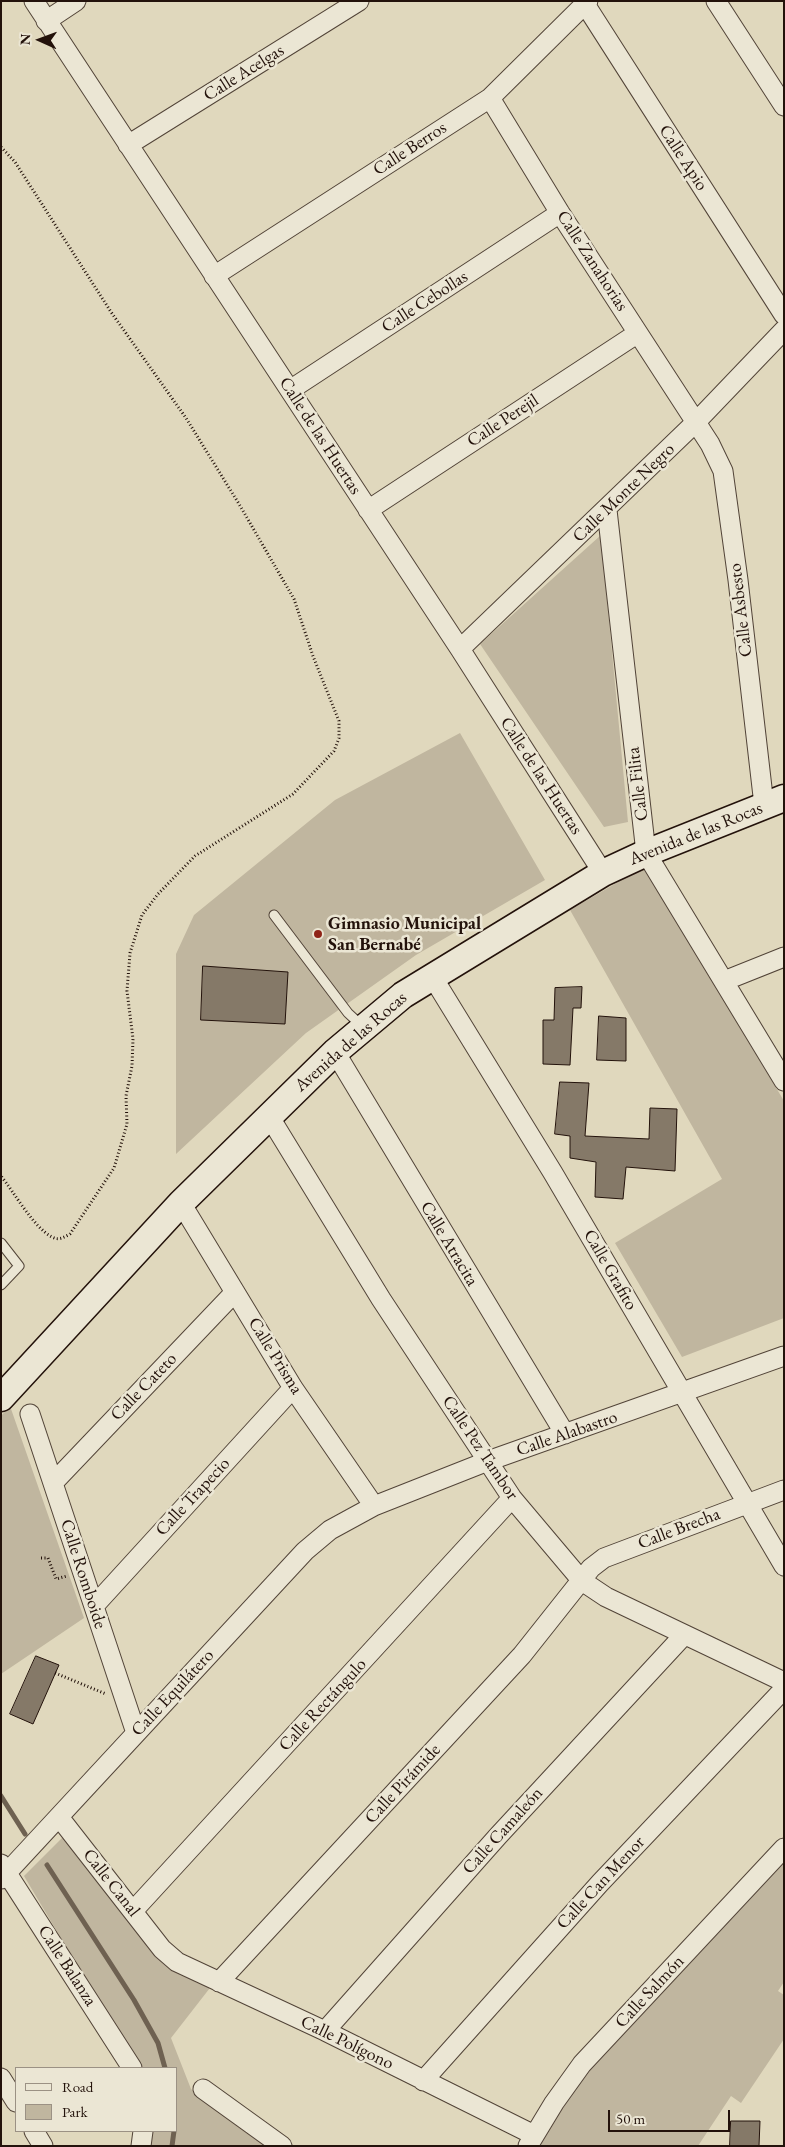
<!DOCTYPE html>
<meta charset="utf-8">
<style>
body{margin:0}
#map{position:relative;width:785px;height:2147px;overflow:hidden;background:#e0d8bd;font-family:"EB Garamond",serif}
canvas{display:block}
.frame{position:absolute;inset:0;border:2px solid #23120b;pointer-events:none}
.legend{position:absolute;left:15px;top:2067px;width:162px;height:65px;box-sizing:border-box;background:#ebe6d4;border:1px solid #9b9184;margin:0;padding:6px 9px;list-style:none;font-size:15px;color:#23120b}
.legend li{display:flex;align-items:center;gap:10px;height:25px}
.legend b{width:25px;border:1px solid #9b9184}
.north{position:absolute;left:15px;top:15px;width:50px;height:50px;-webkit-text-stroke:4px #ebe6d4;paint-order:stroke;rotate:272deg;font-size:14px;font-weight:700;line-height:20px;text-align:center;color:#23120b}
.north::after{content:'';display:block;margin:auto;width:18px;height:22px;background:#23120b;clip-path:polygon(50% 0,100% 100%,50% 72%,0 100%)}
.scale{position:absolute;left:608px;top:2110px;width:122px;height:22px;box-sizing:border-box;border:2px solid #23120b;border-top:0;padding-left:6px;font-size:15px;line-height:18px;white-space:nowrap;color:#23120b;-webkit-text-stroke:4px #ebe6d4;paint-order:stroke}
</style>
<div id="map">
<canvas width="785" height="2147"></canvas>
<div class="frame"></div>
<ul class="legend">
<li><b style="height:6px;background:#ebe6d4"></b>Road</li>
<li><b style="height:14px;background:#c0b69f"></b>Park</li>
</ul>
<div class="north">N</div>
<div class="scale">50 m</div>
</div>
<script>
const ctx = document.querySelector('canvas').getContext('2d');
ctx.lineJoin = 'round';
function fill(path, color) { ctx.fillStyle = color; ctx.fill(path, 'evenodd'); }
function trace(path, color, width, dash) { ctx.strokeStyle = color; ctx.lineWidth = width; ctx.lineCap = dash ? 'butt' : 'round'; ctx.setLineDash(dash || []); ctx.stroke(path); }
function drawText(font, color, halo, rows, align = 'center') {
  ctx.font = font + ' "EB Garamond",serif'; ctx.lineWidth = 5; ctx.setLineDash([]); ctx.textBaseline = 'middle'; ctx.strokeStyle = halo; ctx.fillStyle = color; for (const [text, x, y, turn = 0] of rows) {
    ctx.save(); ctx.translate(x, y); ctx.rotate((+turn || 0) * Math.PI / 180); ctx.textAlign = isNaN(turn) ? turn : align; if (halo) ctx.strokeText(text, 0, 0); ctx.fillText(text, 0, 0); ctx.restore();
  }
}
fill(new Path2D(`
 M601,535L628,822L604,827L480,644Z
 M460,733L545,880L416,955L306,1033L176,1154V954L194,915L335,800Z
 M644,867L784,1101V1318L682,1357L615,1243L722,1179L570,910Z
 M10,1406L84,1618L1,1674V1416Z
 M63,1837L157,1957L213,1984L171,2038L191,2089L264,2142L261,2146H145L148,2131H176V2068H138L24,1876Z
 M784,1860V1982L778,1991L784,1995V2039L741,2103L731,2096L698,2146H536L570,2090Z`), '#c0b69f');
trace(new Path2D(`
 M1,1796L25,1834
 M47,1865L134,2000L158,2043L165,2068
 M172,2146L174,2131`), '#6e6151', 5);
const building = new Path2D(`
 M203,966L288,972L285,1024L201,1020Z
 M582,987L581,1008H573L570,1065L543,1064V1020H554L555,988Z
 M599,1016L626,1018V1061L597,1060Z
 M560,1082L589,1083L585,1136L649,1139L650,1108L677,1109L675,1171L626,1167L623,1199L595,1197L596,1162L570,1158V1136L555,1134Z
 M36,1656L59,1665L33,1724L10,1714Z
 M731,2121H760L759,2146H730Z`);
fill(building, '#857968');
trace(building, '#23120b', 1);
const lane = new Path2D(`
 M274,915L348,1013L362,1026
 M1,1243L19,1266L1,1285`);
const street = new Path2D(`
 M34,1L460,649L603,873
 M583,1L784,315
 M716,1L784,106
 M46,21L76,1
 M490,98L560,213L710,444L723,471L738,580L764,805
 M128,145L359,1
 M214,276L490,98L588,1
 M290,390L560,213
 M368,510L638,333
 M607,510L646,853L784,1081
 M460,649L696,422L784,330
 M432,976L553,1173L784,1566
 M724,981L784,957
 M335,1052L565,1434
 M269,1116L381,1299L512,1498L582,1581L606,1597L784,1682
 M181,1203L293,1388L374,1506
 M30,1414L136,1733
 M53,1483L235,1292
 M94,1606L293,1388
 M59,1817L162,1949L177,1962L325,2031L534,2135
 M1,1864L132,2068
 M1,1879L305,1551L330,1530L374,1506L488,1461L784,1356
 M133,1911L512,1498
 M219,1982L522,1655L591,1568L604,1558L784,1490
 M325,2031L498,1836L684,1635
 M1,2078L16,2102
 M423,2081L600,1883L784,1689
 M203,2089L282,2146
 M34,2131L43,2146
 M141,2146L143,2131
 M528,2146L554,2103L582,2064L784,1848`);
const secondary = new Path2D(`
 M1,1398L181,1203L335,1052L403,995L603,873L646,853L784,798`);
trace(lane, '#524438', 11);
trace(street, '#524438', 21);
trace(secondary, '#23120b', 29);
trace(new Path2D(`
 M1,147L15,162L111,312L186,418L239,504L294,599L313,656L339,721V738L334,751L293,794L195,856L158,894L142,915L130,953L127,991L133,1039L132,1066L126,1096L127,1124L114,1168L70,1234C64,1237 59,1241 52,1237C34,1228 14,1192 1,1176
 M41,1558H48L56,1579L67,1576
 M55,1673L106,1694`), '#23120b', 3, [1, 2.5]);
trace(lane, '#ebe6d4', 9);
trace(street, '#ebe6d4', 19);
trace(secondary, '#ebe6d4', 26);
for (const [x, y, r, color] of [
 [318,934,5,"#8f2418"]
]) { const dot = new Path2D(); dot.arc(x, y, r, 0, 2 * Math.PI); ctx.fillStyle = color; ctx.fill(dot); trace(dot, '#ebe6d4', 2); }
drawText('18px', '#23120b', '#ebe6d4', [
 ["Calle Acelgas",244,73,-32],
 ["Calle Berros",410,149,-33],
 ["Calle Apio",683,158,57],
 ["Calle Zanahorias",592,261,57],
 ["Calle Cebollas",425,302,-33],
 ["Calle Perejil",503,421,-33],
 ["Calle de las Huertas",320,436,57],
 ["Calle Monte Negro",624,493,-44],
 ["Calle Asbesto",741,610,-97],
 ["Calle de las Huertas",541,776,57],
 ["Calle Filita",638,784,-97],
 ["Avenida de las Rocas",696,834,-22],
 ["Avenida de las Rocas",351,1042,-41],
 ["Calle Atracita",449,1244,59],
 ["Calle Grafito",610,1270,60],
 ["Calle Prisma",275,1356,58],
 ["Calle Cateto",144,1387,-46],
 ["Calle Alabastro",567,1434,-19],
 ["Calle Pez Tambor",480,1448,56],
 ["Calle Trapecio",193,1497,-47],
 ["Calle Brecha",679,1529,-21],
 ["Calle Romboide",83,1574,72],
 ["Calle Equilátero",173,1693,-47],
 ["Calle Rectángulo",323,1705,-47],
 ["Calle Pirámide",403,1784,-47],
 ["Calle Camaleón",503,1831,-48],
 ["Calle Canal",111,1883,52],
 ["Calle Can Menor",601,1883,-47],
 ["Calle Balanza",67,1966,57],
 ["Calle Salmón",650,1992,-47],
 ["Calle Polígono",347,2043,26]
]);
drawText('bold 18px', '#23120b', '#ebe6d4', [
 ["Gimnasio Municipal",328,924],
 ["San Bernabé",328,945]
], 'left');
</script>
